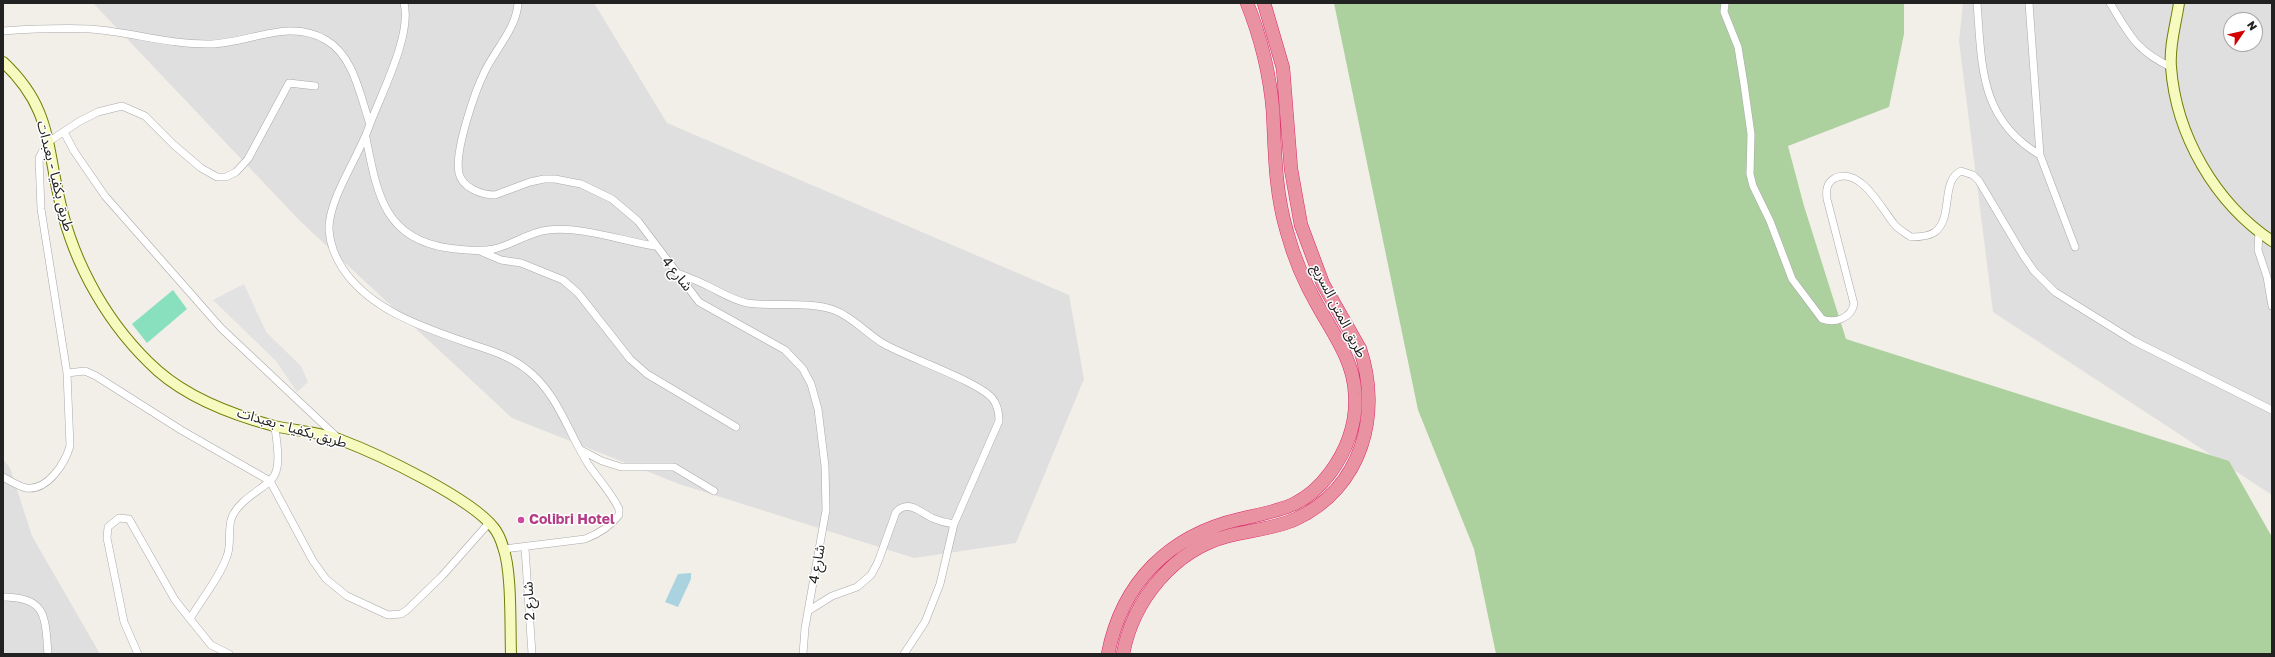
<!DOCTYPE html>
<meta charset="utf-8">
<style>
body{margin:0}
#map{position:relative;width:2275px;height:657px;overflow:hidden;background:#f2efe9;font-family:"Golos Text",sans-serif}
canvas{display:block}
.frame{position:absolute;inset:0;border:4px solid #222;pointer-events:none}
.north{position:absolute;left:2223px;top:12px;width:40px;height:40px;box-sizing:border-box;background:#fff;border:1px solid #a7a7a7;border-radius:50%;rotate:56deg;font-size:11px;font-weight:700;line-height:16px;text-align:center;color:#222}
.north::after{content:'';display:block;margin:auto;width:14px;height:18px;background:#d40000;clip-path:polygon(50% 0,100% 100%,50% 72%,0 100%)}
</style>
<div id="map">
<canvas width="2275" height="657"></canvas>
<div class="frame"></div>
<div class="north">N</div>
</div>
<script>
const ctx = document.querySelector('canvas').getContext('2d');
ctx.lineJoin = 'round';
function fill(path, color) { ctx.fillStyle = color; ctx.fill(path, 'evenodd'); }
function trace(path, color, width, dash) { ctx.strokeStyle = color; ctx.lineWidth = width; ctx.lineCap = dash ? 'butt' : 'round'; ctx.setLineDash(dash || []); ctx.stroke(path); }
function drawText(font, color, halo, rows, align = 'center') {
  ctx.font = font + ' "Golos Text","Noto Sans Arabic",sans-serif'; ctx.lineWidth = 3; ctx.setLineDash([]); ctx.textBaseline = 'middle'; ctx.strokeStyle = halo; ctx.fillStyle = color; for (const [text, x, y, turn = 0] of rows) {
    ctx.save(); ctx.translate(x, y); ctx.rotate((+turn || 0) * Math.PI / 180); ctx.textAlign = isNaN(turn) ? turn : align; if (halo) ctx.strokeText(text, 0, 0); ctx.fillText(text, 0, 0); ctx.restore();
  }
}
fill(new Path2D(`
 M93,3H594L667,123L1069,295L1084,379L1016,543L914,558L679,484L512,418L300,221Z
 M1963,3H2272V495L1993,312L1959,41ZM2231,20H2255V44H2231Z
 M3,459L10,468L32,536L100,654H3Z`), '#e0dfdf');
fill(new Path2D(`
 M1334,3H1904V34L1889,107L1788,146L1804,206L1846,339L2229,461L2272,537V654H1496L1474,549L1418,410Z`), '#add19e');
fill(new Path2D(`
 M173,290L187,309L147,343L132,324Z`), '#88e0be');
fill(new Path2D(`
 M244,284L266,332L301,366L308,382L297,392L276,361L213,300Z`), '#e2e2e2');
fill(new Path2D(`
 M691,573V579L678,607L665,602L678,574Z`), '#aad3df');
const street = new Path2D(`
 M518,3C517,27 495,50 485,71C475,91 454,152 459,173C462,188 482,195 495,195L530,182L544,179H555L581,184L612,199L638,221L699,302L785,350L803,369L811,384L818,409L825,466L826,510L805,628L803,654
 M1725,3L1724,12L1738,47L1744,84L1751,134L1750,174L1753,186L1770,221L1792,279L1822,319C1835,324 1851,318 1854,304L1827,199C1826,191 1826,183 1835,178C1860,166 1882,209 1894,224C1898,229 1905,233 1911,237C1918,237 1928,237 1935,232C1954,217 1940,181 1961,171L1973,175L1979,181L2023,255L2034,271L2055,292L2134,341L2272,410
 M1977,3C1982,65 1979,119 2040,155L2029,3
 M2110,3C2129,34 2136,51 2171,67
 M3,31C32,29 62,28 91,29C131,32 170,45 211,44C249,43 290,18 326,40C354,56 360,96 370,124C360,155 328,199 329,230C330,244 335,257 343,269C372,312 428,329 474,345C493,351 511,357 526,369C557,392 568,432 588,464C598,479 611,492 619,509V515C610,527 598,534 585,539L504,549
 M370,124C382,92 412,35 404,3
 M64,132L74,151L105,196L221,328L339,439
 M366,138C377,193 384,239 448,248C463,250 479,252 494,249C512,245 529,232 548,230C582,226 622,241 655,246
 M2040,155L2075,247
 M2259,231L2258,250L2267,277L2272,306
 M480,251L501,260L521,263L563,280L578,293L630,359L647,374L736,427
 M677,273C688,277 700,282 710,287C722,293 733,300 747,303C774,307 810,301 834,310C853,317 867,334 884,344C909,358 977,381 992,398C998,405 999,413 999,421L954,524L940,584L925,622L904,654
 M67,373L85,371L96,376L181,430L270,481L313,561L326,579L347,596L388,615L401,614L407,610L442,576L489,523
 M581,450L602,461L621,467H674L714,491
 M3,477C10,481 18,486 26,488C48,491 65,463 70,446L67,373L41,209L39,158L42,152L48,142L80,121L98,112L122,106L145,116L174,145L201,168L217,177H226L236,172L248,159L289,83L315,86
 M525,548L532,654
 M3,597C47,597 45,617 48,654
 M808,611L832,596L857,587L871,575L878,562L896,512C908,499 920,512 932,518C939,521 946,523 954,524
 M138,654L124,622L107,538L108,527L119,518L129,519L175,600L190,619
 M229,654L211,645L190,619C202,598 219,579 227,556C232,544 227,529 232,517C241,496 270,487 275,474C281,461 276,440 275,426`);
const secondary = new Path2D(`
 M2179,3C2176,24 2169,46 2171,67C2176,135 2215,203 2272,241
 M3,62C51,107 46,143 60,202C74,265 109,327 158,371C190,399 233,415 274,426C296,431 320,432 341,440C378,454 471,498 494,528C498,533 501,540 503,547C512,571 510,626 511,654`);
const highway = new Path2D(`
 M1108,654C1122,582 1170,535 1240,519C1279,510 1304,508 1330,473C1347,450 1357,422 1355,394C1354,361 1333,333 1318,306C1304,282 1294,258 1287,232C1275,192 1275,153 1273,112C1270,75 1261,38 1247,3
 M1123,654C1133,600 1174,550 1228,536C1251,530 1274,529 1296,519C1362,488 1382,414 1360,349L1323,284L1301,225L1291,169L1283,68L1264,3`);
trace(street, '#a9a9a9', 8);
trace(secondary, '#707d05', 12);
trace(highway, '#dc2a67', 14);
trace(street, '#fff', 7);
trace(secondary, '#f7fabf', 10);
trace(highway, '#e892a2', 13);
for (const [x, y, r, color] of [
 [521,520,4,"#d1479c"]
]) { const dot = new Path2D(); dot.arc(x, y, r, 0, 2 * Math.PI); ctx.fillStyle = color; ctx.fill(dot); trace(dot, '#fff', 1.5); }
drawText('14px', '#222', '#fff', [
 ["طريق بكفيا - بعبدات",55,176,76],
 ["شارع 4",677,274,51],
 ["طريق المتن السريع",1339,311,63],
 ["طريق بكفيا - بعبدات",292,428,16],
 ["شارع 4",817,564,-80],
 ["شارع 2",529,601,-93]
]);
drawText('bold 14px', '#b23c85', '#fff', [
 ["Colibri Hotel",529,520]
], 'left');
</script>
